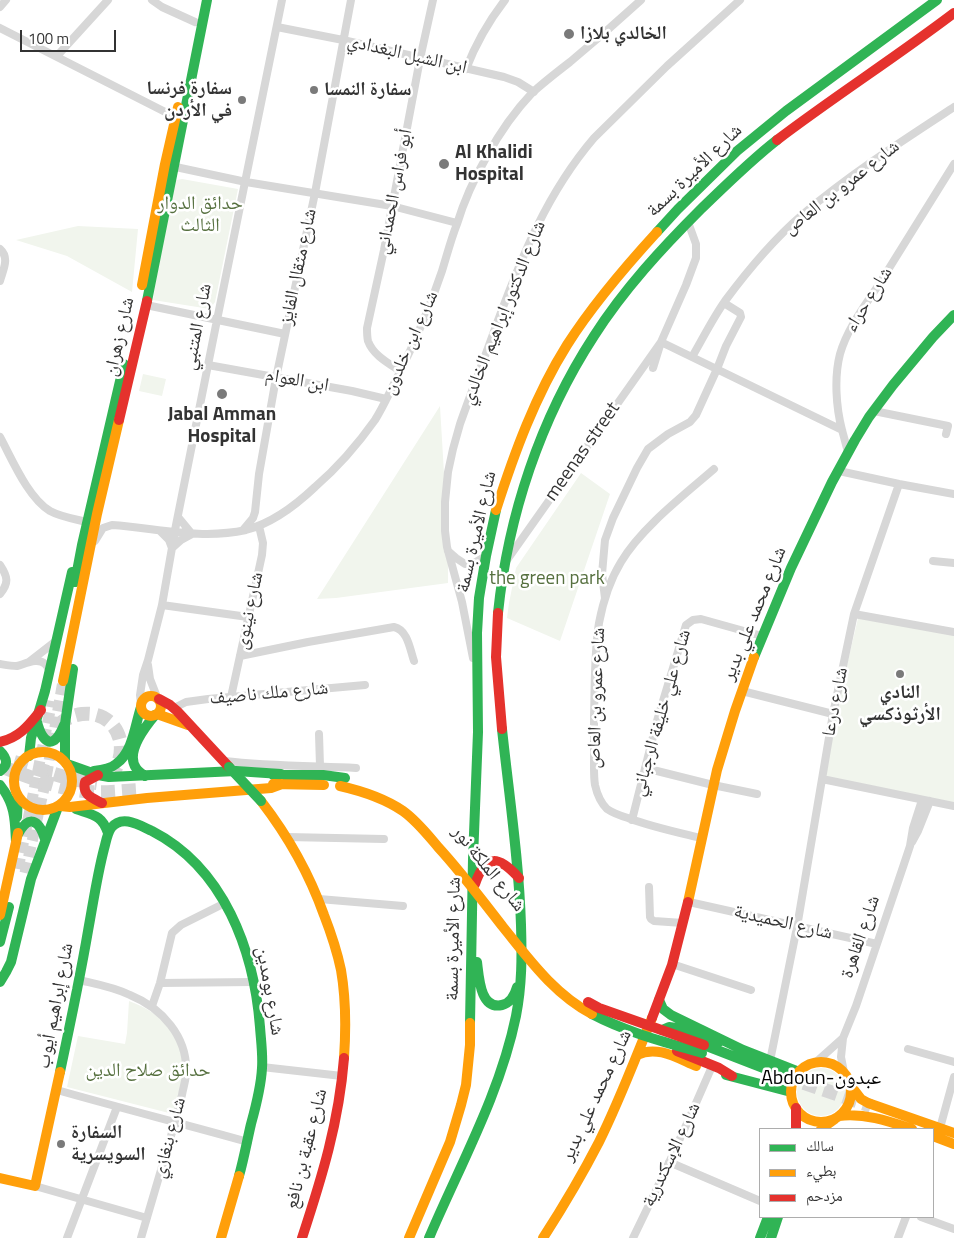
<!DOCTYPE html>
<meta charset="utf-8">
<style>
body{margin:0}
#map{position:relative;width:954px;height:1238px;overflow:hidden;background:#fff;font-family:"Titillium Web","Noto Naskh Arabic",sans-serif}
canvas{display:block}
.legend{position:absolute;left:759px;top:1128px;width:175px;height:90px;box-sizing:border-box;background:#fff;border:1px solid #adadad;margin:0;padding:6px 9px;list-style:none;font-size:15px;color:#333}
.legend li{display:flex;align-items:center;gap:10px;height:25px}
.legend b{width:25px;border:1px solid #adadad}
.scale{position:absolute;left:20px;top:30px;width:96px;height:22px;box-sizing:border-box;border:2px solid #333;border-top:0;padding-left:6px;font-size:15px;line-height:18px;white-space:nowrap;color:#333;-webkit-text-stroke:4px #fff;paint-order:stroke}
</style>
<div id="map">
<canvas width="954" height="1238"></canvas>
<ul class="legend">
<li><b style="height:6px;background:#30b455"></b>سالك</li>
<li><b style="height:6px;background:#ff9f0a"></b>بطيء</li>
<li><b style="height:6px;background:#e5322d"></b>مزدحم</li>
</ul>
<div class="scale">100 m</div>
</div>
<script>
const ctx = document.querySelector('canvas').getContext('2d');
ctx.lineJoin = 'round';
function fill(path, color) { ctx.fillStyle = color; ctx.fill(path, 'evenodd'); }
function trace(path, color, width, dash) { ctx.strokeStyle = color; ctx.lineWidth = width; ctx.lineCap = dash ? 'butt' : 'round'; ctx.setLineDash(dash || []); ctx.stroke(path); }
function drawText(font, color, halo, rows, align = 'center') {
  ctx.font = font + ' "Titillium Web","Noto Naskh Arabic",sans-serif'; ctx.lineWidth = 5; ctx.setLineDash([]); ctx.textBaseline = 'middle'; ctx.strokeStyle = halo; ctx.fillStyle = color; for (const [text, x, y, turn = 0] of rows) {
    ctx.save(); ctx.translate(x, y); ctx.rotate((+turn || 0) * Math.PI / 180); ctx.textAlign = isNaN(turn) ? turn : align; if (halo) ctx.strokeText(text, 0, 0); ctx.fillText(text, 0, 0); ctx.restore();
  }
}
fill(new Path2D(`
 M182,179L238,189L215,302L210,309L153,300L172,181Z
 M78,226L138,229L132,292L67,256L16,240Z
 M143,374L166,379L162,396L139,391Z
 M440,406L448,541V583L336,598L317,599Z
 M581,473L610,494L560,641L507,618L509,603L516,568Z
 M859,614L954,631V805L824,778L835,716Z
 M129,1001C137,1004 146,1008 153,1013C173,1027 187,1052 184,1076C183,1087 178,1099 175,1110L173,1112L169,1113L67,1087L78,1036L125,1044L127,1033Z
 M797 1092a24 24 0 1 1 48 0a24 24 0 1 1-48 0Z`), '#f1f5ed');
trace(new Path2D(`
 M18,869L52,701
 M25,873L45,784L63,681`), '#d6d6d6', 11, [11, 5.5]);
trace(new Path2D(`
 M58,726C64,719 73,715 82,714C115,710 131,745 114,771
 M14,762L71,779L97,783
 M0,766C29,777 59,789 91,792C106,793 122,791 138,790
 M784,1076L871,1106`), '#d6d6d6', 14, [14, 7]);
trace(new Path2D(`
 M152,0L162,7L195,22
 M0,7L6,0
 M277,27L343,40L504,77L518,82L534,92
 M0,28L179,119
 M57,56L108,0
 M466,69C476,43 488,22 505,0
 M171,166L246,182L392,206L457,223
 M0,249C10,258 3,270 0,281
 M146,305L285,334
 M692,357C703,338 713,318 725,301C748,270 773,240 802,215C849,175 902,141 954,107
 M208,365L352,391L386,399
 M653,368L661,342L686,285L696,258V244L688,222
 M400,371C388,363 373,355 368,341C367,337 367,332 367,328L384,250L420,59L433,0
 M874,411L948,426L946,434
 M0,437C12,459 28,498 50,511C61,517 75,519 87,522
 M848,452C846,445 844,437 842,430C836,407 834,377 840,354C848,326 868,302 883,278C907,240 930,202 954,164
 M839,471L899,484L954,494
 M243,530L253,518L255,512L259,474L276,378L315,193L351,0
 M160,531L169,540L172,548L181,540L192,534L178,517
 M95,541L103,528L112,525C157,528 200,540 246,530C273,523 295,506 315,487C337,468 358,444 375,420C384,406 390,391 398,376C415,342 430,307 442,271C447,255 451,239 457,224C464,201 475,177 487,156C499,134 514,112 532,93C544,82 557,72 570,62C594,42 618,21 641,0
 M448,551L456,558L465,564L476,562L486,556
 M507,560L661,342L842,430
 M933,561L954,563
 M0,565C8,577 9,583 0,594
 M605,598L602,574L605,540L613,518L637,468L648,449L668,434L690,422L696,415L717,369L726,346L741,317L740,313L724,303
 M162,605L248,617
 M854,614L954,632
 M240,656L308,642L394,627C408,630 410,650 414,661
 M473,658L462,602L447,547L445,531V502L448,472L453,449L460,424C472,390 485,357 497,323C522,256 547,193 594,138L667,66L740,0
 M29,662L56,641
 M0,664C6,665 11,666 17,666C25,664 38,657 45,664C47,666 48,668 50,671
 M148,665L150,679L157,697
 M742,691L833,714
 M231,697L262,555L263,543L259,526
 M141,704L140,695L143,675L148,660L162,605L176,525L217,320L282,0
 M174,708L186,702L208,699L365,685
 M319,734L320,766
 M224,761C268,766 312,766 356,768
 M645,768L713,785L757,794
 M822,779L954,806
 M632,820L657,721L686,625L693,620L701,619L762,636
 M287,837L384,839
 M701,838C676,832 652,827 628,818C621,816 613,813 607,809C601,803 597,794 595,785C594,779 594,773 594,766C594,750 594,734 594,717C595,686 594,654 599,623C603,602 610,580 621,562C641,528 684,495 714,469
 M912,842L918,831L930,801
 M649,887L650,917L651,919L654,921L683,923
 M319,899L403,906
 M689,902L877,944
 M672,964L751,990
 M79,980C96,984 114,987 130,995C162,1008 188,1037 186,1073C186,1080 183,1088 182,1095C178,1109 175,1122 171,1136C161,1170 151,1204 141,1238
 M160,983L253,982
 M152,1006L160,983L172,933L181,925L225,903
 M908,1049L954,1062
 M770,1061L797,927L833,714L854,614L899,484
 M815,1063L843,1038
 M262,1067L342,1076
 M844,1072L841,1057L843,1038L856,1006L904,864L910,846L913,828L922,800
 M57,1090C120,1108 184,1124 248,1142
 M940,1128L954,1077
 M669,1162L760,1201
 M35,1186L147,1218
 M921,1217L954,1229
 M67,1238L117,1107
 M633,1238C660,1183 686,1127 710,1071
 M898,1238L906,1217`), '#d7d7d7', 8);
trace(new Path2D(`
 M657,232L678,209L737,151L786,111L937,0
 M147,301L207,0
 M75,582L82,545L124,364
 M498,613C508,516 540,419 594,336C624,289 662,248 701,209C726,185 750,161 777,140
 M754,657L791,568L832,482L855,440L869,417L893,385L933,337L954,315
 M37,722C43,745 54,750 64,725
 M0,751C7,758 9,765 0,771
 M29,756L31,738L45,691L72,572
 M65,761V724L73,669
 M67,764L98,775L109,777L236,771L281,774
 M94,771C102,770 110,769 116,764C133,752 135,725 141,707
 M273,775H323L345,778
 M145,776C142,774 138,771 136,768C125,752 145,727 155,715
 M0,785C15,804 15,819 16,842
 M76,809C93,815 102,815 108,833
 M17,817L18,797
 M18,834C29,814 39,820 45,839
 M0,942L9,907
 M477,962C479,977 480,1010 502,1005C511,1003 515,994 517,987
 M0,982L6,972L11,962L31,879L58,807
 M659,1000L663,1009L671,1015L743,1050L799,1072
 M470,1023L473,859L478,732L477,633L479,598L486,556L496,510
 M662,1030L669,1027L676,1028L719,1042
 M704,1045L784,1076
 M60,1072C70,1025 80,978 88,931C93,904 97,876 104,849C106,842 107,834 111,828C122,814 139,825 152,831C224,868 254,950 260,1027C261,1041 263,1055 262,1068C261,1087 256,1106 251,1124C247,1141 244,1158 239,1176
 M726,1075L791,1092
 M429,1238C460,1165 500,1094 516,1016C522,985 522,957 521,925C519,860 509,795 502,729
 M760,1238L768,1217
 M771,1238L778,1217`), '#30b455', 10);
trace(new Path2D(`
 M142,285L165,164L178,107
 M496,510C514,454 535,396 567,345C593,304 625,267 657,232
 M63,681L97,514L119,420
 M141 706a10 10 0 1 1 20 0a10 10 0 1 1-20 0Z
 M157,714L188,725
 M14 781a29 29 0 1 1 58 0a29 29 0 1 1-58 0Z
 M273,784L324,785
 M261,801C288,836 309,873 324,915C331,933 337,951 341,970C346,999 346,1029 344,1058
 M60,806L70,807L147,798L271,788L282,784
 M688,902L717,770L735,711L754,657
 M0,915L18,833
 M637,1055C657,1045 677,1058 696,1066
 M791 1092a30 30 0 1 1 60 0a30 30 0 1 1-60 0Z
 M851,1086L861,1099L868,1103L954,1133
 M839,1116C865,1113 888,1121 912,1129
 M821,1129L835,1119
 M933,1136L954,1144
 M0,1178L35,1186L60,1072
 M221,1238L239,1176
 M409,1238L450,1142L461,1105L466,1085L470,1045V1023
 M543,1238C563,1207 582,1175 599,1142C619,1102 635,1059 652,1018`), '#ff9f0a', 10);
trace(new Path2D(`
 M777,140C835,96 896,57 954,13
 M119,420L147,301
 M498,613L496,657L502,729
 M159,699L170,705L177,711L229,767
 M0,742C20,737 28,726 41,710
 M98,775L85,782C82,795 92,798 102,803
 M475,884C486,853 499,856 519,878
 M652,1018L672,965L688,902
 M677,1051L719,1068L732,1076
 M796,1108V1129
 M302,1238C322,1177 339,1122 344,1058`), '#e5322d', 10);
trace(new Path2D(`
 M229,767L261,801
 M592,1014C626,1032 665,1042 702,1053`), '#30b455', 10);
trace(new Path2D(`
 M340,786C362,791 384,798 403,811C417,821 427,834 438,847C461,872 482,900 503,927C529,959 554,994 592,1014`), '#ff9f0a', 10);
trace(new Path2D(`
 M588,1002L599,1008L704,1045`), '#e5322d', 10);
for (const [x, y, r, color] of [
 [569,34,6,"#7a7a7a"],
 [314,90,5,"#7a7a7a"],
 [242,100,5,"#7a7a7a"],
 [444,164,6,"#7a7a7a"],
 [222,394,6,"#7a7a7a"],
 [900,674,5,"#7a7a7a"],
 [61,1144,5,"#7a7a7a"]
]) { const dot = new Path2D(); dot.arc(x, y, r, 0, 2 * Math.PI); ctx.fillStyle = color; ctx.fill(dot); trace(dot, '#fff', 2); }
drawText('bold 19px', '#333', '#fff', [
 ["الخالدي بلازا",580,34],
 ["سفارة فرنسا",232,89,"right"],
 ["في الأردن",232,111,"right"],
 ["سفارة النمسا",324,90],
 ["Al Khalidi",455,153],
 ["Hospital",455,175],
 ["Jabal Amman",222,415,"center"],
 ["Hospital",222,437,"center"],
 ["النادي",900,693,"center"],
 ["الأرثوذكسي",900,715,"center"],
 ["السفارة",71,1133],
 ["السويسرية",71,1155]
], 'left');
drawText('19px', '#333', '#fff', [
 ["ابن الشبل البغدادي",407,55,13],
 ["شارع الأميرة بسمة",695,171,-44],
 ["شارع عمرو بن العاص",842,188,-38],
 ["أبو فراس الحمداني",395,192,-79],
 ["شارع مثقال الفايز",299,267,-78],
 ["شارع حراء",869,300,-58],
 ["شارع الدكتور إبراهيم الخالدي",504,313,-68],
 ["شارع المتنبي",198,327,-79],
 ["شارع زهران",120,337,-77],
 ["شارع ابن خلدون",411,343,-66],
 ["ابن العوام",297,381,10],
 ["meenas street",583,452,-55],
 ["شارع الأميرة بسمة",477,532,-77],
 ["شارع نينوى",250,611,-78],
 ["شارع محمد علي بدير",755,614,-68],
 ["شارع ملك ناصيف",269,694,-5],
 ["شارع عمرو بن العاص",597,698,-88],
 ["شارع درعا",836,702,-79],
 ["شارع علي خليفة الرجباني",662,713,-74],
 ["شارع الملكة نور",488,869,51],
 ["شارع الحميدية",783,923,13],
 ["شارع القاهرة",861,937,-71],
 ["شارع الأميرة بسمة",454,939,-89],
 ["شارع بومدين",269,991,80],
 ["شارع إبراهيم أيوب",56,1006,-79],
 ["شارع محمد علي بدير",597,1096,-65],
 ["شارع بنغازي",170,1138,-75],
 ["شارع عقبة بن نافع",307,1149,-76],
 ["شارع الإسكندرية",672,1155,-65]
]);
drawText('19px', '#56703f', '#fff', [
 ["حدائق الدوار",200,204],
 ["الثالث",200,226],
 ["the green park",547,579],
 ["حدائق صلاح الدين",148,1071]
]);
drawText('20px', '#000', '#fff', [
 ["Abdoun-عبدون",821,1079]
]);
</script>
